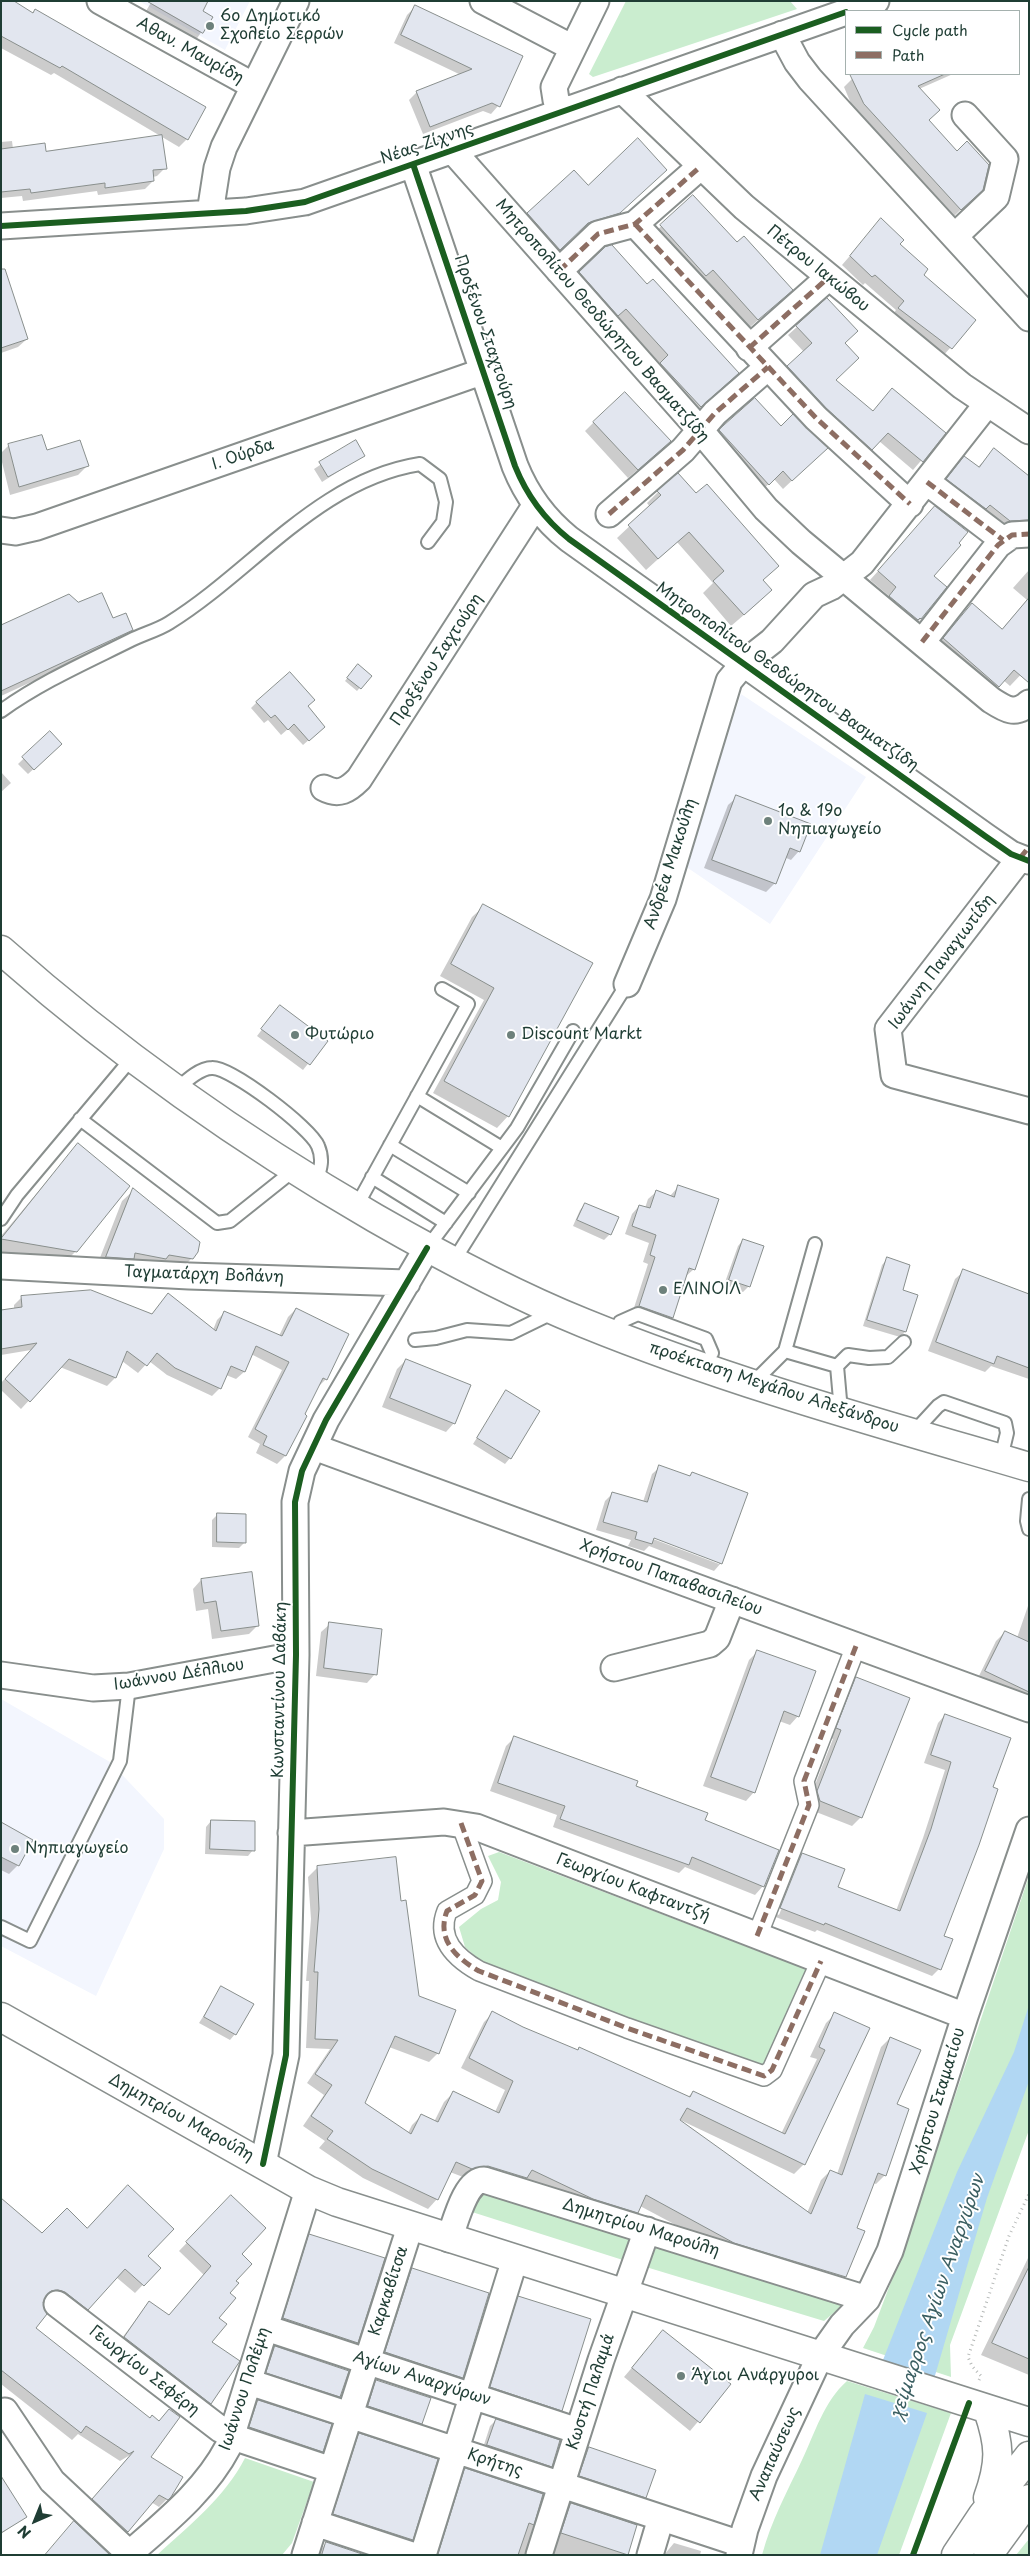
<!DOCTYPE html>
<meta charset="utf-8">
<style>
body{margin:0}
#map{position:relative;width:1030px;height:2556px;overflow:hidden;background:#fff;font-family:"Playpen Sans",sans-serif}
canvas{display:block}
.frame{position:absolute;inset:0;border:2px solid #1f3d34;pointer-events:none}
.legend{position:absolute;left:845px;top:10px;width:175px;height:65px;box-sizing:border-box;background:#fff;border:1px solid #a5b1ae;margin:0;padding:6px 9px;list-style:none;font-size:15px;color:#1f3d34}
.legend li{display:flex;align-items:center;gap:10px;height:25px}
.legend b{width:25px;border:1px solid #a5b1ae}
.north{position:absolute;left:10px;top:2496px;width:50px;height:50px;-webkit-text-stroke:4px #fff;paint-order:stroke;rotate:224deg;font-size:14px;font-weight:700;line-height:20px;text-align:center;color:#1f3d34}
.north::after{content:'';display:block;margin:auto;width:18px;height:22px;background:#1f3d34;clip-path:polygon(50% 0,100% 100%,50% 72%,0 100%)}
</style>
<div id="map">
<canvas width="1030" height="2556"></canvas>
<div class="frame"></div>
<ul class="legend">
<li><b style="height:6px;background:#1b5e20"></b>Cycle path</li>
<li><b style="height:6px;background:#8d6e63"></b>Path</li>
</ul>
<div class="north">N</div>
</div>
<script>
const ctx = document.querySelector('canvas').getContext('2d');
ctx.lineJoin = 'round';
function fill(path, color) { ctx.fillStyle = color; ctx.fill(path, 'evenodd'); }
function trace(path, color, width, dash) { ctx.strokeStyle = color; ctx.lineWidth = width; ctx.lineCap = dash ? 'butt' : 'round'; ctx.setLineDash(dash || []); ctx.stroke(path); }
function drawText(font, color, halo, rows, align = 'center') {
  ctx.font = font + ' "Playpen Sans",sans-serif'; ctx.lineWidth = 4; ctx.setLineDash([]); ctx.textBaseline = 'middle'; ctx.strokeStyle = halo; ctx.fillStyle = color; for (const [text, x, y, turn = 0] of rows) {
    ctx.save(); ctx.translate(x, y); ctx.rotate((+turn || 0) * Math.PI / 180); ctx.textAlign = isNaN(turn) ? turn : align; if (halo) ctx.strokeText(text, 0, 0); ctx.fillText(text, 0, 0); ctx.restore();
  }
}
fill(new Path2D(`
 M139,1H250L225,50Z
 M741,694L866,777L770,924L685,866Z
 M1,1699L110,1762L164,1819V1849L96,1996L1,1946Z`), '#f3f6fe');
fill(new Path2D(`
 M626,1H790L797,9L593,77L589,74Z
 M499,1852L808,1970L763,2070L484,1964L465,1947L459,1927L481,1909L498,1900L501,1882L488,1856Z
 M1029,1876V2130L950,2345L951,2377L863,2348L874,2327L906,2242Z
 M482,2191L630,2237L626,2261L472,2212L475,2201Z
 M659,2245L841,2303L842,2306L824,2321L646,2267L651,2253Z
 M847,2381L951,2413L899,2555H762C771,2521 787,2492 802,2460C815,2433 824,2401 847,2381Z
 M245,2458L314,2482L292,2543L282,2555H157C189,2526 225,2497 245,2458Z
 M1029,2539V2555H1016Z`), '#caedcf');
fill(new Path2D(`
 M1029,2005V2081L987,2198L934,2379L883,2360L957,2172L1014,2052Z
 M865,2394L927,2413L877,2555H820Z`), '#b1d7f3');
fill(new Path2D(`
 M1,1L31,14L35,10L205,108L187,139L179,147L54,73L51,75L1,48Z
 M152,1L201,12L211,17L196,40L146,11Z
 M415,7L522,57L498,106L491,114L483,111L423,134L409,100L417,92L461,75L394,43L407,15Z
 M863,74H953L919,89L928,121L982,189L952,218L855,113L844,87L852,79Z
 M12,141L13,149L165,168L157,176L153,177V181L145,189L98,195L97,191L23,201L22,196L1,198V142Z
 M657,178L610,221L578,232L551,258L519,223L528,214L588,186Z
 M693,196L783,298L749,328L703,278L697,284L652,235Z
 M881,220L922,275L975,320L942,357L891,317L896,310L865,283L863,285L842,265Z
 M580,273L726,385L689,418L568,284Z
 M1,294L27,339L18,347L1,353Z
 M827,300L844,343L834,380L872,412L944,434L913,470L879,441L863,458L779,375L804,352L788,335Z
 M754,399L781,428L817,457L783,489L774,479L759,493L711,440Z
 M594,422L661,450L628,478L585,431Z
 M355,442L363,456L322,482L314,469Z
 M9,445L46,451L87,466L78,475L10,495L1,458V453Z
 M994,450L1029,478V535L999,531L937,490L964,458L977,468Z
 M658,492L762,581L759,602L731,626L703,593L713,583L677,542L646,570L617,538L650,507L647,503Z
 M935,508L921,619L912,627L881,605L889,596L870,580Z
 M1029,570V666L1010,686L1003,680L987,697L933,650L972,604L1001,630L1027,600L1013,588Z
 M78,604L131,630L120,641L1,696V627Z
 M355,668L370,676L357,691L345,681Z
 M257,702L306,707L318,732L303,745L288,729L281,735L268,720L264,723L251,708Z
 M50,733L55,750L28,774L18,764Z
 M1,772L11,783L1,792Z
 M737,797L799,851L791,860L784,857L775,883L766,892L704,868L728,805Z
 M484,906L591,964L508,1116L497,1128L433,1093L484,1000L440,976L472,917Z
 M280,1006L326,1041L303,1070L257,1036Z
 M78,1144L76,1251L64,1263L1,1252V1236Z
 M678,1187L694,1269L685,1277L672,1318L664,1325L632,1314L648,1264L643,1262L649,1243L625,1234L632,1214L639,1206L645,1208L648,1199L656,1192L670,1196Z
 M134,1190L192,1258L180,1270L96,1268L122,1201Z
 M585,1204L610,1234L604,1240L573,1226L580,1210Z
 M743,1240L749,1286L743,1292L724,1285L738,1246Z
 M887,1259L901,1291L905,1332L900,1337L863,1326L882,1265Z
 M964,1271L1027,1295L1029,1290V1379L991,1366L985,1372L928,1351L955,1279Z
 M168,1295L213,1330L217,1320L225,1312L279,1336L288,1317L296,1309L326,1379L317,1388L285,1456L277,1464L256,1453L260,1444L248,1437L282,1370L251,1354L244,1372L236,1379L226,1375L220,1388L212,1396L167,1375L149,1361L138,1373L122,1361L115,1378L107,1386L60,1367L21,1409L1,1390V1383L31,1350L1,1355V1312L14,1309V1305L22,1297L151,1315Z
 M406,1360L454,1423L446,1432L382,1407L397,1369Z
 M506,1392L510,1458L505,1464L473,1444Z
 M660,1467L689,1476L692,1473L721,1563L714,1571L649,1546L644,1551L628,1546L631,1540L596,1530L605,1501L613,1493L643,1502L652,1474ZM649,1535L719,1561V1564L648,1537Z
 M218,1514L245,1542L239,1548L212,1547V1520Z
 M201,1580L258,1625L249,1634L212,1639L208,1609L196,1611L193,1589Z
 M1029,1603V1704L977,1680L996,1641L1005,1632L1017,1638Z
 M330,1624L375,1674L367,1683L316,1676L321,1632Z
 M757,1652L798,1716L790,1725L779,1721L754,1792L746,1801L703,1786L749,1660Z
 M856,1679L861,1817L852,1826L811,1810L809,1800L833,1739L828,1737L848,1687Z
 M945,1715L992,1788L942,1936L939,1969L932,1976L817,1930L815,1932L773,1916L795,1862L802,1855L837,1888L896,1911L923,1838L945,1770L924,1763L938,1723ZM797,1862H800L779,1915L777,1914Z
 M515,1737L634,1787L704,1821L763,1886L755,1895L685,1867L679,1873L553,1827L557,1815L490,1791L506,1746Z
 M211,1821L253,1850L248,1856L205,1854L206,1827Z
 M1,1823L31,1840L18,1865L9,1874L1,1870Z
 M318,1867L400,1902L418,1996L438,2053L429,2062L389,2047L364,2103L408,2133L412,2125L421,2116L434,2122L444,2102L453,2093L495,2112L505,2090L461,2068L484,2022L493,2013L522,2028L576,2051L579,2048L688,2097L693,2092L781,2134L817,2059L810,2057L826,2023L835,2014L869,2029L804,2164L794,2174L676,2118L807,2213L821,2180L830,2171L837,2174L881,2047L890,2038L895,2105L885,2175L876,2184L873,2183L855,2228L864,2232L845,2277L836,2286L725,2251L640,2206L628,2221L478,2175L463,2177L450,2172L437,2199L428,2209L363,2178L319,2148L325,2141L303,2126L324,2095L307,2083L330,2049L306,2048L309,1981H306L311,1919L308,1877Z
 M222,1987L235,2034L230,2040L199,2023Z
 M223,2205L240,2254L235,2281L217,2318L210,2342V2404L202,2412L116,2346L149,2302L169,2316L204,2275L179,2251Z
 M87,2230L146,2256L159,2268L135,2293L116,2277L79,2317L57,2300L43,2298L34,2329L149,2457L167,2499L159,2507L151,2502L119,2539L85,2508L130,2455L120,2461L78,2434L72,2440L1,2384V2362L42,2234Z
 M310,2235L357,2342L348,2351L275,2327L301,2244Z
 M1029,2256V2375L981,2355Z
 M412,2270L462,2377L453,2386L377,2361L404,2278Z
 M519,2298L561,2410L553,2419L482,2396L510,2306Z
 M663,2331L729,2385L690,2431L624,2377Z
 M275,2347L339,2396L331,2405L258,2381L266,2356Z
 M377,2381L421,2423L416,2429L363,2412L371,2387Z
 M258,2401L322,2451L313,2460L241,2436L249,2410Z
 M496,2420L551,2466L545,2472L482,2451L490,2426Z
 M359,2435L411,2539L403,2548L325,2523L351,2443Z
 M589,2448L645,2497L639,2503L574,2481L583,2454Z
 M465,2470L542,2495L525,2555H433L457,2478Z
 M1,2496L25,2517L1,2534Z
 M571,2504L635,2526L626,2555H549L563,2513Z
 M326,2543L361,2555H317Z
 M674,2543L701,2551L700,2555H664Z`), '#0003');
trace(new Path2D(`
 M897,2413L905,2388`), '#b1d7f3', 7);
const building = new Path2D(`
 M1,1H14L33,13L35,9L206,107L188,140L62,66L60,68L1,36Z
 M147,1H208L203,11L213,17L203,33Z
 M415,5L523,56L500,107L492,103L430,127L416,91L472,69L401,35Z
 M850,74H945L918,86L940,110L929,120L957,151L967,141L989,165L983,190L961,210L864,104Z
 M162,135L167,169L153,170L154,181L105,188V183L31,193L30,189L1,192V149L45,143L46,151Z
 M638,138L667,170L620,213L588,223L560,250L527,213L574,170L588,185Z
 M693,195L737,242L744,236L793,290L758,320L713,270L706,276L660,225Z
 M881,218L904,240L900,244L928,269L924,275L976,320L952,349L898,308L904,301L875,275L872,277L850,256Z
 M612,245L647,284L653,279L739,373L701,407L660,363L668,355L626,309L618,316L579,272L605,247Z
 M1,269H5L28,339L1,348Z
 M827,298L858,331L845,343L859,358L836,380L873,411L892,388L946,433L923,462L888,433L872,450L826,408L787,366L812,343L796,326Z
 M625,392L671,441L638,470L593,422Z
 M755,398L781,426L793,414L828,448L792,481L783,471L769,485L719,430Z
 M42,435L47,450L80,440L89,466L19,487L8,444Z
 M356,440L365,456L328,477L319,462Z
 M994,448L1029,476V520L1010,521L990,505L986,509L946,479L964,456L979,467Z
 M678,473L696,493L707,484L779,566L763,580L772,590L744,615L713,581L724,571L689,532L658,559L628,525L661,495L657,491Z
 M935,506L968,532L959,543L961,545L934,576L947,587L921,619L920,618L918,620L889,596L896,587L878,571Z
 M102,593L113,618L126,613L133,630L1,691V625L69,594L78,602Z
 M1029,598V683L1014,670L999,687L943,638L972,603L1002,629Z
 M358,664L372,676L361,689L347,678Z
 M290,672L315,700L308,706L325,727L309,741L294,724L288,730L275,715L271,718L256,702Z
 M50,731L62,744L34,770L22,757Z
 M736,795L811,824L800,852L790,848L776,884L712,860Z
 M483,904L593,963L509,1117L444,1081L494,988L451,964Z
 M280,1005L328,1041L310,1065L261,1029Z
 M78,1143L130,1186L77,1252L1,1239Z
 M678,1185L719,1199L695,1270L689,1268L673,1318L639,1306L655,1257L650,1255L656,1235L632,1226L639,1205L650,1208L656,1190L674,1197Z
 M133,1188L200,1242L198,1252L193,1259L169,1255L166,1259L135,1253L134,1259L106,1257Z
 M585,1203L619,1217L611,1235L577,1220Z
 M743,1239L764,1246L750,1287L729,1280Z
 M887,1257L910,1265L903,1290L918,1295L906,1332L867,1320Z
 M963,1269L1029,1294V1368L997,1356L994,1364L936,1342Z
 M91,1290L152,1314L168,1293L216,1331L224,1311L282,1336L296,1308L349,1334L327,1380L323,1378L305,1414L307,1416L286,1456L263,1445L267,1436L255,1429L289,1362L256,1346L245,1372L231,1366L221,1389L175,1368L157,1353L147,1366L127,1351L116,1378L69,1359L30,1402L5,1379L37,1343L1,1349V1310L22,1307L21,1296Z
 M406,1359L471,1385L455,1424L390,1398Z
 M506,1390L540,1411L511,1459L477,1438Z
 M659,1465L690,1476L692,1472L748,1493L722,1564L654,1538L652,1544L635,1539L637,1532L603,1522L612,1492L647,1502Z
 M217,1513L246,1514V1543L217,1542Z
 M252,1572L259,1626L221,1631L216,1601L204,1603L201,1579Z
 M329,1622L382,1629L377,1675L324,1668Z
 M1005,1631L1029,1642V1692L985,1671Z
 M757,1650L816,1671L799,1717L784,1711L755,1793L711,1777Z
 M856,1677L910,1698L862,1818L820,1801L817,1791L841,1730L836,1728Z
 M945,1714L1011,1738L993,1787L998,1789L979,1845L944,1936L953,1939L941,1970L825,1923L824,1925L780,1908L802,1853L845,1869L838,1887L900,1911L931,1829L951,1762L931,1755Z
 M514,1736L638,1781L636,1786L708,1813L705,1820L779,1850L764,1887L692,1857L689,1865L560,1819L565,1806L498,1783Z
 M211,1820L255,1821V1851L210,1849Z
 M1,1822L33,1840L19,1866L1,1857Z
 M396,1857L401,1901L406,1900L419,1996L456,2010L439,2054L395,2036L365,2103L411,2134L421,2114L438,2122L453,2091L499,2113L513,2081L469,2058L492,2011L523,2027L578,2050L579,2047L690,2097L693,2091L785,2134L825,2050L819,2047L834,2012L870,2028L805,2165L687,2108L680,2120L811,2214L830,2170L842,2175L890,2037L921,2050L897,2104L909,2109L886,2176L878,2173L857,2228L865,2231L846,2277L734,2243L646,2195L638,2213L593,2199L532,2170L527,2178L488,2166L472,2169L456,2162L438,2200L372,2169L327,2139L333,2131L311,2116L332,2085L315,2074L338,2040L315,2039L318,1972H314L319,1909L317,1866Z
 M221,1986L254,2004L236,2035L204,2017Z
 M128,2185L174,2229L148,2256L161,2268L144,2286L125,2269L88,2310L65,2292L58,2290L51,2291L43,2302L47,2314L36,2328L150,2418L152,2415L159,2421L169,2409L180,2417L151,2457L183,2477L171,2497L168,2500L159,2495L128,2532L92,2499L134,2451L129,2454L86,2426L81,2433L1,2370V2198L42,2233L67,2208L87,2228Z
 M231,2195L266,2228L242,2254L252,2264L236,2281L239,2283L230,2293L236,2298L219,2318L227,2324L212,2342L240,2361L211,2404L124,2337L149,2301L169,2315L211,2266L186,2242Z
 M309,2234L385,2258L358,2343L283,2318Z
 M1029,2267V2359L992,2343Z
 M412,2268L489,2293L463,2378L385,2352Z
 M518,2296L591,2319L562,2411L490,2387Z
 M663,2330L731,2384L700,2423L632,2368Z
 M275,2346L349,2371L340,2397L266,2373Z
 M376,2380L431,2398L422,2424L368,2406Z
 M258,2400L332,2424L323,2452L249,2427Z
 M496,2419L560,2440L552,2467L487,2445Z
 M359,2433L438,2459L413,2540L333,2514Z
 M589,2447L656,2470L646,2498L579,2476Z
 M465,2468L543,2494L534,2525L529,2523L518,2555H438Z
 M1,2476L27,2517L1,2533Z
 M571,2503L637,2525L628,2555L561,2533Z
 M74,2521L110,2555H45Z
 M326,2542L365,2555H322Z`);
fill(building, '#e2e6ef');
trace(building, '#898f8d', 1);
const service = new Path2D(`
 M1,711C41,682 87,662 131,640C143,634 158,630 169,623C253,571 318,480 420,464L440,479L446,502L443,522L428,542
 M176,1090C185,1082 199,1068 212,1068C231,1067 311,1128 318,1146C324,1160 320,1170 316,1183
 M417,1096L502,1148
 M80,1119L217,1223L230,1221L294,1170
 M390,1145L469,1193
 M372,1177L446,1223
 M356,1207L468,1004L442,989
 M1,1219L17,1195L132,1058
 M815,1244L785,1351L837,1366
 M427,1248L517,1128L573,1031
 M453,1262L627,984
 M620,1322L638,1314L706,1339L712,1353
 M415,1340L436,1338L467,1330L511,1333L554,1312
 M752,1384L785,1351
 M841,1411L837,1366L848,1355L869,1358L888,1357L904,1342
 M914,1432L938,1406L944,1402L1005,1423L1007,1433L1001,1458
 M1029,1499L1027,1521L1029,1529
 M1,1927L30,1941L120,1761L129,1686`);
const pedestrian = new Path2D(`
 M461,1823L482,1881L475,1895L447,1911C436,1939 456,1958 479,1971L627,2028L764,2076L772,2070L821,1961
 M757,1936L809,1805L804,1781L856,1646`);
const minor = new Path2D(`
 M100,1L254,86
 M483,1L573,48
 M849,11L876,1
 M782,34L797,62L810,79L1029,318
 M622,90L744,207L962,386L1029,431
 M563,111L556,100L554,87L596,1
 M452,150L700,430L766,509L801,542L991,700C1005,709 1015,716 1029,703
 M413,164L515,466C527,496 544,519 569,539L985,836L1011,854L1029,861
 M210,213L217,168L224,147L296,1
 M635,224L816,418L910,504
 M1,226L246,211L305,202L846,12
 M955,236L996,197L1005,159L965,115
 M559,271L598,234L635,224L700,167
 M749,348L829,277
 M927,482L1003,540
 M609,514L683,450L715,413L768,367
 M1,530L15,532L37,527L484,371
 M922,642L998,545L1012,535L1029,534
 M324,788C339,796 348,790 359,779L535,506
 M1020,858L888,1029L894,1075L1029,1111
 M627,984L663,899L729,681L744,663L772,641L814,595L831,587L862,563L987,404
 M1,1266L189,1276L407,1283
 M314,1447L1029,1709
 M614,1668L710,1644L717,1638L732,1600
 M1,1675L93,1688L129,1686L296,1655
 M291,1833L444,1822L476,1827L965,2016
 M263,2164L286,2055L296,1655L295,1502L302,1471L326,1420L427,1248
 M449,2239C455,2224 465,2180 484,2180L867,2299
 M57,2304L220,2429L242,2440L332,2470
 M266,2328L578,2431
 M249,2382L741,2544
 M5,2411L52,2481L131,2555
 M315,2523L412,2555
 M128,2555C164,2523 205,2491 228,2447L308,2190
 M305,2555L410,2227
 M423,2555L515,2259
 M539,2555L601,2360L647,2230
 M650,2555L661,2518
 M739,2555L745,2529L764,2476L820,2356L842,2325L867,2299L890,2251L965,2016L1029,1830`);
const secondary = new Path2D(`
 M1,950C116,1052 242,1141 375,1218C443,1257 512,1294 584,1323C729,1382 879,1423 1029,1467
 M1,2017L308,2190L337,2202L1029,2422
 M988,2498C1001,2462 1000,2445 988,2410
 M956,2555L982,2516L1029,2456
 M988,2555L1029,2499`);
trace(service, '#898f8d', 16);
trace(pedestrian, '#898f8d', 22);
trace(minor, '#898f8d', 29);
trace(secondary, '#898f8d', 31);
trace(new Path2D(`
 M979,2380L981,2376L972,2366L968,2357L1009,2236L1029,2194`), '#b6b9b8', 3, [1, 4]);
trace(service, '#fff', 12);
trace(pedestrian, '#fff', 19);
trace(minor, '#fff', 25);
trace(secondary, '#fff', 28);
trace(new Path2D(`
 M635,224L816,418L910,504
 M559,271L598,234L635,224L700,167
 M749,348L829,277
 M927,482L1003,540
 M609,514L683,450L715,413L768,367
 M922,642L998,545L1012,535L1029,534
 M1020,858L1029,847
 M461,1823L482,1881L475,1895L447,1911C436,1939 456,1958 479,1971L627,2028L764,2076L772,2070L821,1961
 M757,1936L809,1805L804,1781L856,1646`), '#8d6e63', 5, [10, 5]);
trace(new Path2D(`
 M413,164L515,466C527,496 544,519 569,539L985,836L1011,854L1029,861
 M1,226L246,211L305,202L846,12
 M263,2164L286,2055L296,1655L295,1502L302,1471L326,1420L427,1248
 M913,2555L969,2403`), '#1b5e20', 6);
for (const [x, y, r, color] of [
 [210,26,5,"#6d817b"],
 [768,821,5,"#6d817b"],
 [295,1035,5,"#6d817b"],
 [511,1035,5,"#6d817b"],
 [663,1290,5,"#6d817b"],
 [15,1849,5,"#6d817b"],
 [681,2376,5,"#6d817b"]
]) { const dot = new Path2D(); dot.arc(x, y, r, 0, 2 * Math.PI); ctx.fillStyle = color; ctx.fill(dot); trace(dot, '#fff', 2); }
drawText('16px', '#1f3d34', '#fff', [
 ["6ο Δημοτικό",220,17],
 ["Σχολείο Σερρών",220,35],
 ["1ο & 19ο",778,812],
 ["Νηπιαγωγείο",778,830],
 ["Φυτώριο",305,1035],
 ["Discount Markt",521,1035],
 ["ΕΛΙΝΟΙΛ",673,1290],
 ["Νηπιαγωγείο",25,1849],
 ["Άγιοι Ανάργυροι",691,2376]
], 'left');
drawText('16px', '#1f3d34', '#fff', [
 ["Αθαν. Μαυρίδη",190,51,29],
 ["Νέας Ζίχνης",427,144,-19],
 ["Πέτρου Ιακώβου",818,269,39],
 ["Μητροπολίτου Θεοδώρητου Βασματζίδη",602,321,49],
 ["Προξένου Σταχτούρη",485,332,71],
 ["Ι. Ούρδα",243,455,-19],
 ["Προξένου Σαχτούρη",437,660,-57],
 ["Μητροπολίτου Θεοδώρητου Βασματζίδη",787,677,35],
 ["Ανδρέα Μακούλη",671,864,-72],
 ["Ιωάννη Παναγιωτίδη",942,962,-53],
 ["Ταγματάρχη Βολάνη",204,1275,2],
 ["προέκταση Μεγάλου Αλεξάνδρου",774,1388,18],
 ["Χρήστου Παπαβασιλείου",671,1578,20],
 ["Ιωάννου Δέλλιου",179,1675,-9],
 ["Κωνσταντίνου Δαβάκη",280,1690,-89],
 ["Γεωργίου Καφταντζή",633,1888,21],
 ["Χρήστου Σταματίου",938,2101,-73],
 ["Δημητρίου Μαρούλη",181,2118,29],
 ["Δημητρίου Μαρούλη",641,2228,17],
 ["Καρκαβίτσα",389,2291,-72],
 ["Γεωργίου Σεφέρη",144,2371,38],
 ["Αγίων Αναργύρων",422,2379,18],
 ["Ιωάννου Πολέμη",245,2389,-72],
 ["Κωστή Παλαμά",591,2392,-72],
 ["Αναπαύσεως",775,2454,-66],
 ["Κρήτης",495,2463,18]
]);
drawText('italic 18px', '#3b5f62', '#fff', [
 ["χείμαρρος Αγίων Αναργύρων",938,2297,-71]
]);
</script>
